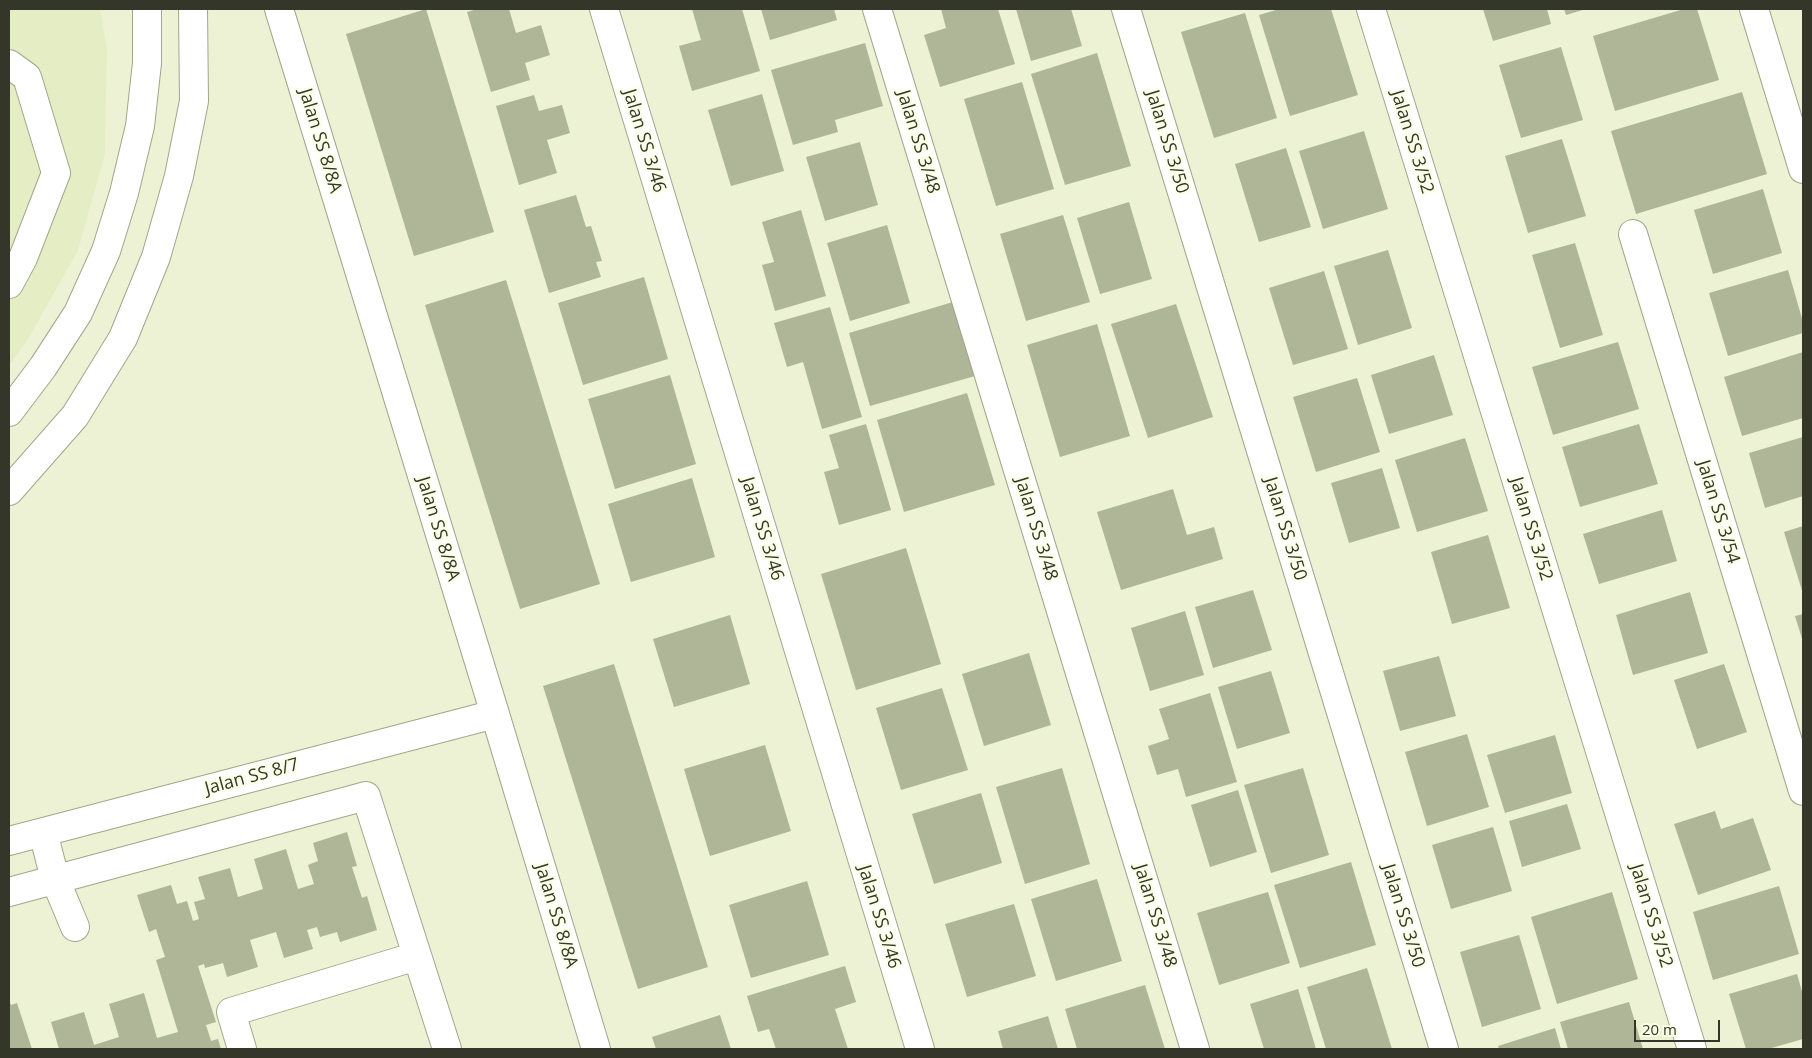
<!DOCTYPE html>
<style>
body{margin:0}
#map{position:relative;width:1812px;height:1058px;overflow:hidden;background:#ecf2d3;font-family:"Open Sans",sans-serif}
canvas{display:block}
.frame{position:absolute;inset:0;border:10px solid #34362a;pointer-events:none}
.scale{position:absolute;left:1634px;top:1020px;width:86px;height:22px;box-sizing:border-box;border:2px solid #34362a;border-top:0;padding-left:6px;font-size:15px;line-height:18px;white-space:nowrap;color:#34362a;-webkit-text-stroke:4px #faffe5;paint-order:stroke}
</style>
<div id="map">
<canvas width="1812" height="1058"></canvas>
<div class="frame"></div>
<div class="scale">20 m</div>
</div>
<script>
const ctx = document.querySelector('canvas').getContext('2d');
ctx.lineJoin = 'round';
function fill(path, color) { ctx.fillStyle = color; ctx.fill(path, 'evenodd'); }
function trace(path, color, width, dash) { ctx.strokeStyle = color; ctx.lineWidth = width; ctx.lineCap = dash ? 'butt' : 'round'; ctx.setLineDash(dash || []); ctx.stroke(path); }
function drawText(font, color, halo, rows, align = 'center') {
  ctx.font = font + ' "Open Sans",sans-serif'; ctx.lineWidth = 4.5; ctx.setLineDash([]); ctx.textBaseline = 'middle'; ctx.strokeStyle = halo; ctx.fillStyle = color; for (const [text, x, y, turn = 0] of rows) {
    ctx.save(); ctx.translate(x, y); ctx.rotate((+turn || 0) * Math.PI / 180); ctx.textAlign = isNaN(turn) ? turn : align; if (halo) ctx.strokeText(text, 0, 0); ctx.fillText(text, 0, 0); ctx.restore();
  }
}
fill(new Path2D(`
 M9,9H100L107,49L105,154L78,250L30,336L9,366Z`), '#e5edc5');
fill(new Path2D(`
 M426,9L494,232L414,256L346,34Z
 M477,9H509L516,33L541,25L550,55L525,63L530,80L491,92L467,12Z
 M692,9H742L760,71L692,91L679,46L701,40Z
 M761,9H834L837,20L770,40Z
 M941,9H998L1015,64L940,87L924,35L946,28Z
 M1016,9H1071L1082,46L1031,61Z
 M1279,9H1331L1358,95L1290,116L1259,15Z
 M1483,9H1547L1551,24L1493,41Z
 M1564,9H1586L1566,15Z
 M1684,9H1697L1719,80L1615,111L1593,36Z
 M1245,13L1277,118L1214,138L1181,32Z
 M865,43L883,106L835,120L838,132L793,145L771,70Z
 M1561,47L1583,120L1521,138L1499,65Z
 M1097,53L1131,166L1065,185L1031,74Z
 M1022,82L1054,189L996,206L964,99Z
 M1742,92L1767,174L1636,214L1611,131Z
 M762,94L784,171L731,186L708,110Z
 M534,95L539,111L562,105L570,133L547,140L557,173L519,185L496,106Z
 M1364,131L1388,209L1323,229L1299,151Z
 M1562,139L1586,216L1528,233L1505,156Z
 M860,142L878,205L825,221L806,157Z
 M1286,148L1311,227L1259,242L1235,164Z
 M1763,189L1782,253L1713,274L1694,210Z
 M576,195L586,227L591,226L602,261L596,262L601,277L549,293L524,210Z
 M1129,202L1152,279L1100,294L1077,218Z
 M801,210L826,296L775,311L762,265L774,262L762,222Z
 M1063,215L1090,302L1026,321L1000,234Z
 M887,225L910,303L850,321L827,243Z
 M1575,243L1603,335L1560,348L1532,255Z
 M1388,250L1412,328L1358,345L1334,266Z
 M1788,270L1803,322V333L1728,356L1709,293Z
 M1324,271L1348,349L1293,365L1269,288Z
 M644,277L668,359L583,385L558,303Z
 M506,280L600,584L520,609L425,305Z
 M953,302L975,376L870,406L849,333Z
 M1176,304L1213,417L1148,438L1111,324Z
 M830,307L862,417L822,429L803,362L787,367L774,323Z
 M1097,324L1130,436L1060,457L1027,345Z
 M1618,342L1639,409L1553,435L1532,367Z
 M1803,352V418L1742,436L1724,377Z
 M1434,355L1453,415L1389,434L1371,375Z
 M670,375L696,464L615,489L588,399Z
 M1357,378L1380,452L1316,472L1293,397Z
 M967,393L995,485L904,512L877,420Z
 M866,424L891,510L839,525L824,472L839,468L829,435Z
 M1639,424L1658,484L1580,507L1562,447Z
 M1803,437V496L1765,508L1749,453Z
 M1465,438L1488,511L1417,532L1395,460Z
 M1382,468L1400,528L1349,543L1331,483Z
 M692,478L715,557L631,582L608,504Z
 M1173,489L1187,535L1214,527L1223,559L1121,590L1097,512Z
 M1662,510L1677,561L1599,584L1583,534Z
 M1803,526V594L1784,532Z
 M1488,535L1510,608L1452,624L1431,552Z
 M906,548L941,664L856,690L821,574Z
 M1253,590L1272,650L1213,668L1195,607Z
 M1690,592L1708,653L1633,675L1616,615Z
 M1185,611L1204,675L1150,691L1131,628Z
 M1803,614V642L1795,616Z
 M730,615L750,684L674,707L653,639Z
 M1029,653L1051,725L984,746L962,674Z
 M1439,656L1456,716L1400,731L1383,671Z
 M614,664L708,967L638,989L543,686Z
 M1724,664L1747,732L1697,749L1674,680Z
 M1271,671L1290,733L1237,749L1218,687Z
 M942,688L968,770L901,790L876,708Z
 M1210,693L1237,782L1186,797L1178,769L1157,775L1148,746L1169,739L1159,709Z
 M1467,734L1489,807L1427,826L1405,752Z
 M1555,735L1572,793L1505,813L1487,755Z
 M765,745L791,831L710,856L684,769Z
 M1062,768L1090,864L1025,884L996,787Z
 M1303,768L1329,855L1271,873L1244,785Z
 M1238,790L1257,852L1210,867L1191,805Z
 M981,793L1002,863L934,884L912,814Z
 M1567,804L1581,849L1522,867L1509,821Z
 M1715,811L1721,829L1753,818L1771,870L1698,895L1674,824Z
 M1493,827L1512,891L1451,909L1432,845Z
 M347,832L357,866L352,867L362,898L367,896L377,930L340,942L337,932L320,937L317,927L307,930L313,949L284,958L276,932L250,940L258,967L227,977L223,963L205,968L204,964L198,966L216,1022L206,1025L211,1041L218,1039L221,1049H59L51,1022L84,1012L94,1045L119,1037L109,1004L144,993L157,1038L178,1032L156,960L165,957L156,929L149,932L137,895L171,885L177,904L187,901L193,921L199,919L194,902L205,899L198,877L230,868L238,897L263,889L254,859L286,849L298,889L314,884L308,865L318,861L313,843Z
 M1351,862L1376,945L1300,968L1274,885Z
 M1097,879L1122,961L1056,981L1031,899Z
 M807,881L829,955L751,978L729,905Z
 M1779,886L1799,954L1713,980L1693,912Z
 M1268,892L1290,963L1219,985L1197,913Z
 M1612,892L1638,979L1557,1004L1531,917Z
 M1014,904L1036,976L967,997L945,924Z
 M1519,935L1541,1009L1482,1027L1460,952Z
 M845,966L856,1002L835,1009L848,1049H776L769,1029L758,1032L747,996Z
 M1367,968L1392,1049H1326L1307,987Z
 M1797,974L1803,995V1039L1768,1049H1746L1729,994Z
 M1145,985L1165,1049H1077L1065,1009Z
 M1298,989L1316,1049H1264L1250,1004Z
 M9,999L11,1005L17,1003L32,1049H9Z
 M1629,1002L1643,1049H1568L1560,1022Z
 M720,1015L731,1049H656L652,1037Z
 M1048,1016L1058,1049H1003L998,1031Z
 M1555,1028L1561,1049H1499L1498,1046Z`), '#afb597');
const minor = new Path2D(`
 M279,9L495,714L596,1049
 M604,9L920,1049
 M877,9L1195,1049
 M1126,9L1444,1049
 M1371,9L1692,1049
 M1754,9L1803,169
 M9,64L27,77L56,173L23,258L9,284
 M1633,234L1803,791
 M43,832L55,879L75,927
 M9,841L495,714
 M9,892L366,796L447,1049
 M242,1049L231,1012L417,956`);
const highway = new Path2D(`
 M9,412L43,367L78,313L106,251L124,193L140,126L147,63V9
 M9,491L75,416L123,338L156,257L179,176L194,101L193,9`);
trace(minor, '#a1a789', 30);
trace(highway, '#a1a789', 30);
trace(minor, '#fff', 28);
trace(highway, '#fff', 28);
drawText('18px', '#34362a', '#faffe5', [
 ["Jalan SS 8/8A",320,141,73],
 ["Jalan SS 3/46",644,141,73],
 ["Jalan SS 3/48",918,142,73],
 ["Jalan SS 3/50",1167,142,73],
 ["Jalan SS 3/52",1412,142,73],
 ["Jalan SS 3/54",1718,512,73],
 ["Jalan SS 8/8A",438,529,73],
 ["Jalan SS 3/46",762,529,73],
 ["Jalan SS 3/48",1036,529,73],
 ["Jalan SS 3/50",1285,529,73],
 ["Jalan SS 3/52",1531,529,73],
 ["Jalan SS 8/7",252,777,-15],
 ["Jalan SS 8/8A",556,916,73],
 ["Jalan SS 3/48",1155,916,73],
 ["Jalan SS 3/50",1403,916,73],
 ["Jalan SS 3/52",1651,916,73],
 ["Jalan SS 3/46",879,917,73]
]);
</script>
